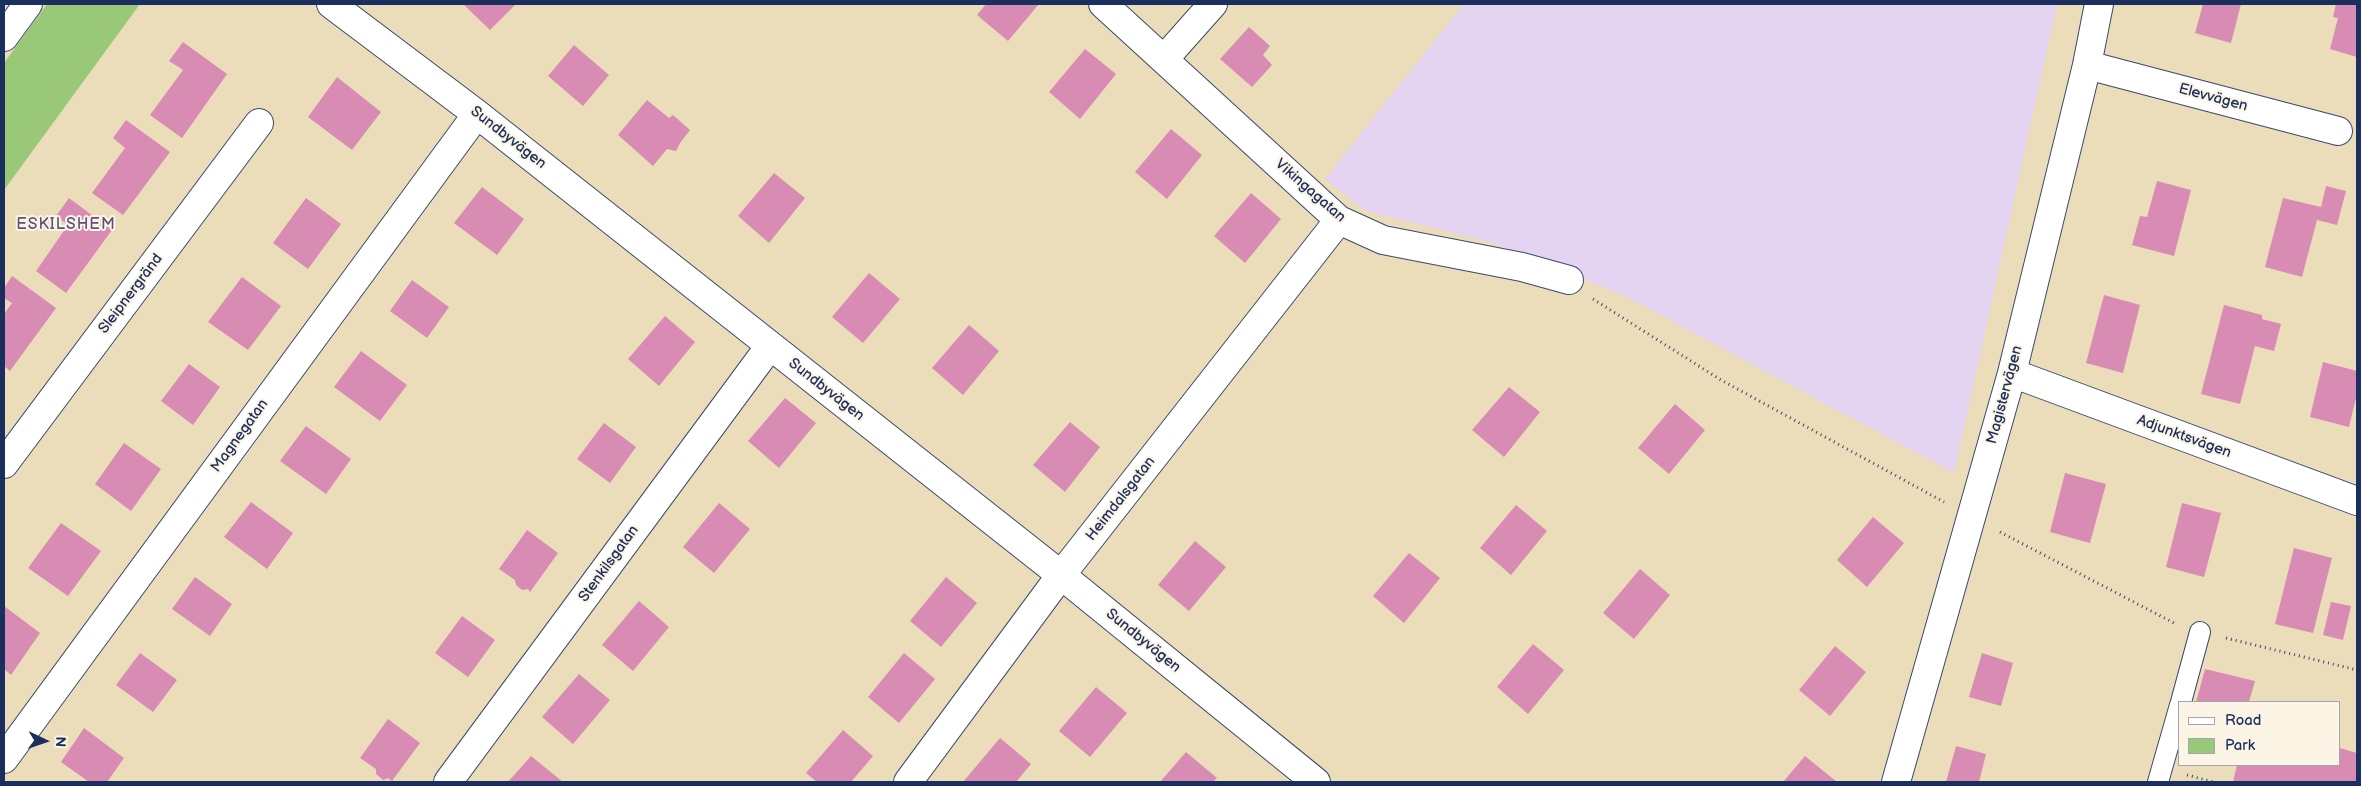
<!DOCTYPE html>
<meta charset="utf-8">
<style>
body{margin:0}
#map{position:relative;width:2361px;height:786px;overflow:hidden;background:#ebddb9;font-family:"Balsamiq Sans",sans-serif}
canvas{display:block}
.frame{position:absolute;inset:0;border:5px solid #1b2f5e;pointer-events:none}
.legend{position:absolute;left:2178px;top:701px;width:162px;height:65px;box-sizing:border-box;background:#fcf5e5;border:1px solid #a2a6af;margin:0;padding:6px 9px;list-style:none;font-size:15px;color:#1b2f5e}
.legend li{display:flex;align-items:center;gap:10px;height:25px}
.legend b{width:25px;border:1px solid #a2a6af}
.north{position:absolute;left:20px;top:716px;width:50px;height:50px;-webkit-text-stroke:4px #fcf5e5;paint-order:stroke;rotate:93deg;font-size:14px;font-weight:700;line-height:20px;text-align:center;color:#1b2f5e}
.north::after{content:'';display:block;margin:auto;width:18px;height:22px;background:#1b2f5e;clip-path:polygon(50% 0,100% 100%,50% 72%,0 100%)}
</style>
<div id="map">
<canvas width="2361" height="786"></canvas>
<div class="frame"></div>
<ul class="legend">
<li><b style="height:6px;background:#fff"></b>Road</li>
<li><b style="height:14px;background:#99c978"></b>Park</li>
</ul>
<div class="north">N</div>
</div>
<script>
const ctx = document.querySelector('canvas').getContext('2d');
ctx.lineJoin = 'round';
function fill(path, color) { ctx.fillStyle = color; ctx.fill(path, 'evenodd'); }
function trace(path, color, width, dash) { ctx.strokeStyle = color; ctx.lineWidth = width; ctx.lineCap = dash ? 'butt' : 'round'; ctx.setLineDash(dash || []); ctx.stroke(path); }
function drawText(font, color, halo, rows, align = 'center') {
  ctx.font = font + ' "Balsamiq Sans",sans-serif'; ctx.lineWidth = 4; ctx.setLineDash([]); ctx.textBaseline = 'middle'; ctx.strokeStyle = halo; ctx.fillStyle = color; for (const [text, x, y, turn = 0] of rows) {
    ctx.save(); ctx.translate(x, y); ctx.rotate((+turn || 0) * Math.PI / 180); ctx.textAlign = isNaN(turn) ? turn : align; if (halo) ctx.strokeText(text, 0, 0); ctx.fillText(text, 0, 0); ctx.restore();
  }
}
fill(new Path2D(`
 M1464,4H2057L1954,473L1623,295L1490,242L1366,211L1325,179Z`), '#e4d3f1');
fill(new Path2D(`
 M47,4H140L4,190V63Z`), '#99c978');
fill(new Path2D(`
 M463,4H516L490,30Z
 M986,4H1039L1008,41L977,15Z
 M2203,4H2241L2231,43L2195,33Z
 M2336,4H2357V57L2330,49L2338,18L2333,17Z
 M1249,27L1270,46L1263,55L1272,65L1252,87L1220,59Z
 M183,42L227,74L182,138L150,115L183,70L169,61Z
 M574,45L609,75L583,106L548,76Z
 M1085,49L1116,74L1080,119L1049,92Z
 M337,77L381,112L352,150L308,117Z
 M647,100L669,118L673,115L690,130L680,143L676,151L667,149L653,166L618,135Z
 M126,120L170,152L123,215L92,193L125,148L113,138Z
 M1171,129L1202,155L1167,199L1135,172Z
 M774,173L805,198L769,243L738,216Z
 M2157,181L2191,190L2174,256L2132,245L2140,216L2147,217Z
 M2326,186L2346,191L2337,225L2317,220L2302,277L2265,267L2283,198L2321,207Z
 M482,187L524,219L497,255L454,223Z
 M1251,193L1281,219L1245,263L1214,236Z
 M69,198L112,230L66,293L36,271L68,225L56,216Z
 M306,198L341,224L308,269L273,243Z
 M869,273L900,299L863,343L832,317Z
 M12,276L56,308L10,371L4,366V314L12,303L4,298V288Z
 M242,277L281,306L248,350L208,322Z
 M412,280L449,307L427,338L390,311Z
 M2104,295L2140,305L2123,373L2086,363Z
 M2224,305L2262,315V319L2281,324L2274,351L2255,346L2240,404L2201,394Z
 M665,316L695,342L659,386L628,359Z
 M969,325L999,351L963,395L932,368Z
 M361,351L407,385L380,421L334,387Z
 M2323,362L2357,371V394L2349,427L2310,417Z
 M189,364L220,387L193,425L161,401Z
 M1509,387L1540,412L1504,457L1472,430Z
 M785,398L816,423L779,468L748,441Z
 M1675,404L1705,430L1669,474L1638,448Z
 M1070,422L1100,447L1065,492L1033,465Z
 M604,423L636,447L610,483L577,459Z
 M306,426L351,459L326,494L280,461Z
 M124,443L161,469L131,511L95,484Z
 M2065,473L2106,484L2090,543L2050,532Z
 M251,502L293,533L267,569L224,537Z
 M719,503L750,529L714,573L683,547Z
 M2182,503L2221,513L2204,577L2166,567Z
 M1516,505L1547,531L1511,575L1480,548Z
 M1873,517L1904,543L1867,587L1837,560Z
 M61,523L101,551L68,596L28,568Z
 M527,530L558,553L530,592L528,589L522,590L516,585L515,580L499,569Z
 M1195,541L1226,567L1189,611L1158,585Z
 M2294,548L2332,558L2313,633L2275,624Z
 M1409,553L1440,578L1404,623L1373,596Z
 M1640,569L1670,595L1634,639L1603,613Z
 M195,577L232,604L210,636L172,609Z
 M946,577L977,603L941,647L910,621Z
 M639,601L669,627L633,671L602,645Z
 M2331,602L2351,606L2343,640L2323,635Z
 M4,606L40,633L11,675L4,669Z
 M462,616L495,640L468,677L435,653Z
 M1533,644L1564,670L1528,714L1497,687Z
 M1835,646L1866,672L1830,716L1799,690Z
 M140,653L177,680L153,712L116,685Z
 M904,653L935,679L899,723L868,697Z
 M1982,653L2013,663L2001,706L1969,697Z
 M2205,669L2255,681L2249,702H2196Z
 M579,674L610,700L573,744L542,717Z
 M1096,687L1127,713L1090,757L1059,731Z
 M388,719L420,743L392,781L388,778L383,780L376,774V769L360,758Z
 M84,728L124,758L107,782H89L61,762Z
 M843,730L873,756L851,782H817L806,773Z
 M1000,738L1031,764L1016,782H963Z
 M1956,746L1986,754L1979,782H1946Z
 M2340,748L2357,753V782H2233L2237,765H2340Z
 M1186,752L1217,778L1213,782H1160Z
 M531,756L563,782H508Z
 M1805,756L1837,782H1783Z`), '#d88cb4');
const service = new Path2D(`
 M2181,702L2200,632
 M2158,782L2180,705`);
const minor = new Path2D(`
 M331,4L477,114L1061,575L1316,782
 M1103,4L1339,220L1383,240L1522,267L1569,280
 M4,37L28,4
 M1165,58L1213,4
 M2087,65L2338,131
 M2012,373L2357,501
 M4,464L259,123
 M4,759L477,114
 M448,782L770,346
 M908,782L1061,575L1339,220
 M1896,782L2012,373L2087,65L2099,4`);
trace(service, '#3a496c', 22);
trace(minor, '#3a496c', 30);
trace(new Path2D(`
 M1593,299L1721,380L1944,502
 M2000,532L2174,623
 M2226,638L2357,670
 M2187,775L2213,782`), '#3a496c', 3, [1, 4]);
trace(service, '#fff', 20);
trace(minor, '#fff', 28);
drawText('15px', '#1b2f5e', '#fcf5e5', [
 ["Elevvägen",2213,98,15],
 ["Sundbyvägen",508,138,38],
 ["Vikingagatan",1310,191,41],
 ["Sleipnergränd",131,294,-53],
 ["Sundbyvägen",826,390,38],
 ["Magistervägen",2005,395,-75],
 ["Magnegatan",240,436,-54],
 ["Adjunktsvägen",2184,437,20],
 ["Heimdalsgatan",1121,499,-52],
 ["Stenkilsgatan",609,564,-54],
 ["Sundbyvägen",1143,641,39]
]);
ctx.letterSpacing = '1px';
drawText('16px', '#5d507c', '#fcf5e5', [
 ["ESKILSHEM",66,225]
]);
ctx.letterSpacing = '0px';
</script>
